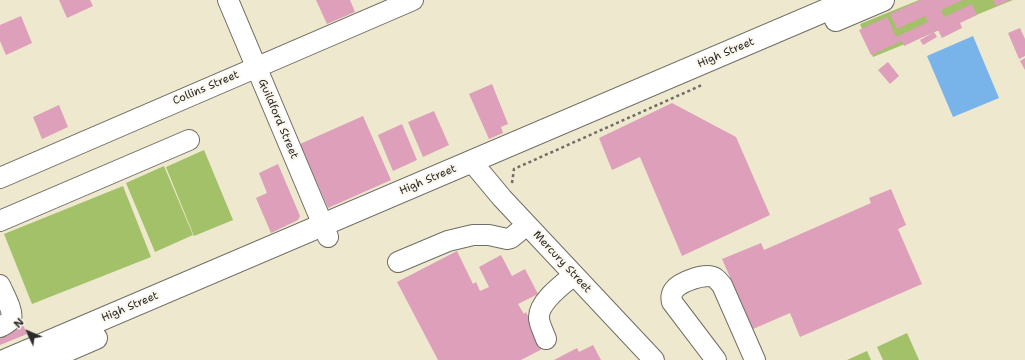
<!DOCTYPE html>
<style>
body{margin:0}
#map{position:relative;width:1025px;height:360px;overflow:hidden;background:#eee8ce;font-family:"Shantell Sans",sans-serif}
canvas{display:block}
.north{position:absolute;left:8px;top:312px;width:40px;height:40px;-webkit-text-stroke:3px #fbf7ec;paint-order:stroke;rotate:314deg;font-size:11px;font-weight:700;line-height:16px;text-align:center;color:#2b2b2b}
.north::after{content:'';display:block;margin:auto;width:14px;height:18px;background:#2b2b2b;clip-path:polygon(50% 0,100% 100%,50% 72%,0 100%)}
</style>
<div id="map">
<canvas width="1025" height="360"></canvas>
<div class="north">N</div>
</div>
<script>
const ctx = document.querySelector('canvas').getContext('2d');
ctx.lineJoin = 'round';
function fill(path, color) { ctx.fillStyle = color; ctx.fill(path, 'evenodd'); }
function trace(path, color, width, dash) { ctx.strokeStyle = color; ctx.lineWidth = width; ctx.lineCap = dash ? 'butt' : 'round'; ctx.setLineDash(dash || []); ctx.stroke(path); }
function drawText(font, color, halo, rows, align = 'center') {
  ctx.font = font + ' "Shantell Sans",sans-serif'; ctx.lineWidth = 4; ctx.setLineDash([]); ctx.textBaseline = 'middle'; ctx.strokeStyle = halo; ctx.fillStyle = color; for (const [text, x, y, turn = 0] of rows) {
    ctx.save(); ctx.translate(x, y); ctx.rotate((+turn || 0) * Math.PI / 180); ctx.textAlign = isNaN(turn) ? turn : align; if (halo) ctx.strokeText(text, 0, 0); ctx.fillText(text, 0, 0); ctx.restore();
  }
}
fill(new Path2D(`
 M919,0H1013L873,57L860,24Z
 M204,150L233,220L194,236L166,167Z
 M164,166L193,235L155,252L126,183Z
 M123,186L151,257L32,304L4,234Z
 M907,333L919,360H883L877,347Z
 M867,351L871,360H847Z`), '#a2c169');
fill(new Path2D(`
 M973,36L999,98L953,117L927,56Z`), '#78b4ea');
fill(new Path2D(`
 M59,0H90L93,6L67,18Z
 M316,0H350L355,12L327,24Z
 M921,0H963L941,10L944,17L972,4L977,15L960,23L962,28L942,38L938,30L904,46L902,41L871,55L859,30L887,17L896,37L928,22L925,16L897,29L890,14Z
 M993,0H1010L996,6Z
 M21,16L32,43L6,55L0,41V25Z
 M1020,28L1025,39V56L1019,59L1008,33Z
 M934,32L937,37L923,45L920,40Z
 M1025,58V70L1020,61Z
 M888,62L899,76L890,84L878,70Z
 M492,84L508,124L501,127L503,133L489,139L469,94Z
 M672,103L736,137L770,215L682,256L640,157L612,170L599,138Z
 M59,105L68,127L42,139L33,117Z
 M434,111L449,145L423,157L408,122Z
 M363,116L391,180L328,208L300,144Z
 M402,124L417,160L393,171L378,135Z
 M278,164L300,216L298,220L271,233L256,198L267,193L259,173Z
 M891,189L906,225L898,229L922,284L800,337L790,313L753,329L722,259L761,243L764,250L871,203L869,198Z
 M457,251L473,284L476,282L480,291L489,287L479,267L501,255L512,276L525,269L538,294L518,304L524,314L526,312L544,348L521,360H438L397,282Z
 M22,322L27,334L0,345V331Z
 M593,345L601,360H554L577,348L579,352Z`), '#dd9fba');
const minor = new Path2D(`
 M228,0L328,237
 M472,162L502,198L654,360
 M0,178L413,0
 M0,221L189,140
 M398,262L448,241L473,235H489L507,239L511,238L527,225
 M0,285C3,293 14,311 11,319C9,323 3,325 0,327
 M546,339C544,333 539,324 539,318C538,302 563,284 574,275
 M716,360L672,302C671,298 671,294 674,290C680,282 706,272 715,278C717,279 720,283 722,285L755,360`);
const major = new Path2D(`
 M836,20L883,0
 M6,360L850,0
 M45,360L96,338`);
trace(minor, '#6f6d64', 22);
trace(major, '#6f6d64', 24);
trace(new Path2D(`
 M512,183L514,169L702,85`), '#6f6d64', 2.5, [3, 3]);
trace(minor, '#fff', 20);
trace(major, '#fff', 22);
drawText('11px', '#2b2b2b', '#fbf7ec', [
 ["High Street",726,53,-23],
 ["Collins Street",206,88,-23],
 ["Guildford Street",278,119,67],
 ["High Street",428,180,-23],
 ["Mercury Street",562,262,47],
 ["High Street",130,307,-23]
]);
</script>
